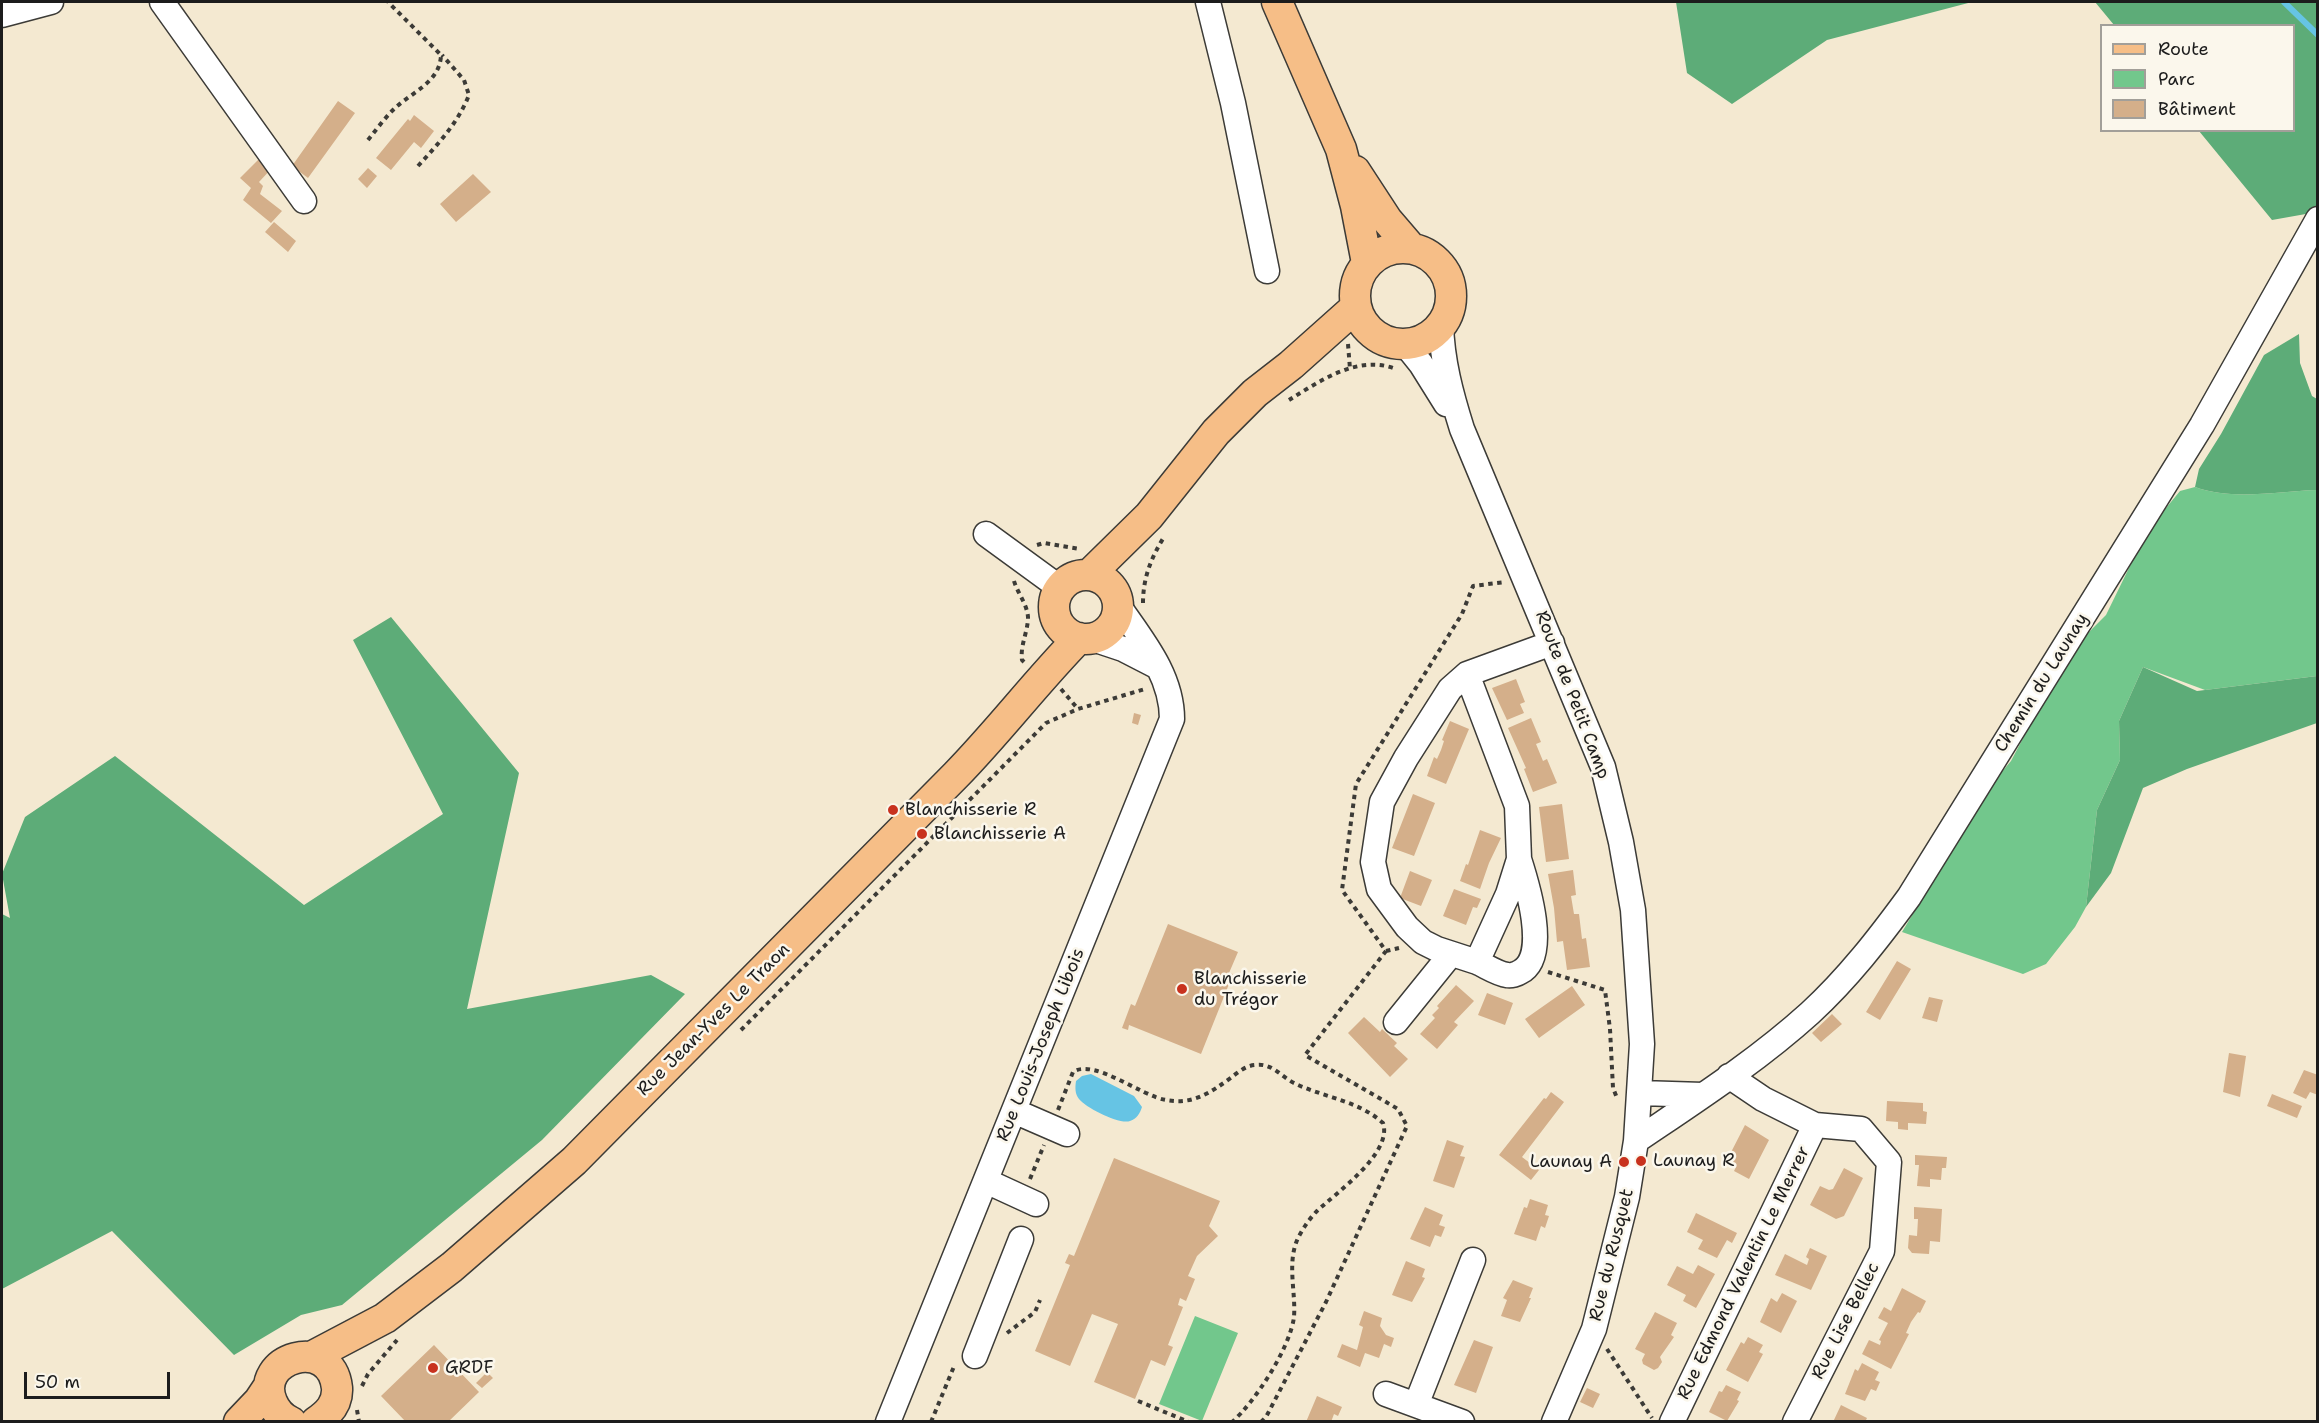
<!DOCTYPE html>
<meta charset="utf-8">
<style>
body{margin:0}
#map{position:relative;width:2319px;height:1423px;overflow:hidden;background:#f4e9d1;font-family:"Shantell Sans",sans-serif}
canvas{display:block}
.frame{position:absolute;inset:0;border:3px solid #1c1c1c;pointer-events:none}
.legend{position:absolute;left:2100px;top:24px;width:195px;height:108px;box-sizing:border-box;background:#fbf7ec;border:2px solid #a29f99;margin:0;padding:8px 10px;list-style:none;font-size:18px;color:#1c1c1c}
.legend li{display:flex;align-items:center;gap:12px;height:30px}
.legend b{width:30px;border:2px solid #a29f99}
.scale{position:absolute;left:24px;top:1372px;width:146px;height:27px;box-sizing:border-box;border:3px solid #1c1c1c;border-top:0;padding-left:8px;font-size:18px;line-height:21px;white-space:nowrap;color:#1c1c1c;-webkit-text-stroke:4px #fbf7ec;paint-order:stroke}
</style>
<div id="map">
<canvas width="2319" height="1423"></canvas>
<div class="frame"></div>
<ul class="legend">
<li><b style="height:8px;background:#f6be87"></b>Route</li>
<li><b style="height:16px;background:#72c78c"></b>Parc</li>
<li><b style="height:16px;background:#d4af8a"></b>Bâtiment</li>
</ul>
<div class="scale">50 m</div>
</div>
<script>
const ctx = document.querySelector('canvas').getContext('2d');
ctx.lineJoin = 'round';
function fill(path, color) { ctx.fillStyle = color; ctx.fill(path, 'evenodd'); }
function trace(path, color, width, dash) { ctx.strokeStyle = color; ctx.lineWidth = width; ctx.lineCap = dash ? 'butt' : 'round'; ctx.setLineDash(dash || []); ctx.stroke(path); }
function drawText(font, color, halo, rows, align = 'center') {
  ctx.font = font + ' "Shantell Sans",sans-serif'; ctx.lineWidth = 5; ctx.setLineDash([]); ctx.textBaseline = 'middle'; ctx.strokeStyle = halo; ctx.fillStyle = color; for (const [text, x, y, turn = 0] of rows) {
    ctx.save(); ctx.translate(x, y); ctx.rotate((+turn || 0) * Math.PI / 180); ctx.textAlign = isNaN(turn) ? turn : align; if (halo) ctx.strokeText(text, 0, 0); ctx.fillText(text, 0, 0); ctx.restore();
  }
}
fill(new Path2D(`
 M2195,487C2233,501 2278,491 2317,490V676L2205,690L2143,667L2119,721L2120,760L2097,810L2086,907L2075,927L2046,964L2023,974L1902,932L1989,787L2011,761L2040,706L2082,639L2106,615L2147,531L2180,491Z
 M1195,1316L1238,1333L1202,1421L1159,1404Z`), '#72c78c');
fill(new Path2D(`
 M1676,2H1972L1827,40L1732,104L1687,73Z
 M2095,2H2317V212L2272,220L2199,131L2294,130V26L2114,25Z
 M2299,334L2300,363L2312,396L2317,399V490C2278,491 2233,501 2195,487L2199,469L2221,434L2264,355Z
 M391,617L519,773L467,1009L651,975L685,994L542,1140L342,1305L301,1315L234,1355L112,1231L2,1289V914L10,918L2,874L25,817L115,756L304,905L443,814L353,640Z
 M2143,667L2197,691L2317,676V723L2187,769L2143,788L2111,873L2086,907L2097,810L2120,760L2119,721Z`), '#5dac78');
fill(new Path2D(`
 M1091,1074L1134,1096L1142,1107C1140,1113 1137,1119 1130,1121C1120,1125 1086,1108 1079,1099C1075,1094 1075,1088 1076,1081L1082,1076Z`), '#66c4e4');
trace(new Path2D(`
 M2284,2L2318,35`), '#66c4e4', 6);
fill(new Path2D(`
 M338,101L355,113L308,178L292,166Z
 M414,115L434,131L421,148L414,142L391,170L376,158L408,119L410,121Z
 M260,158L272,168L259,182L263,186L260,194L282,211L271,223L243,200L251,188L240,178Z
 M368,168L377,176L367,188L358,179Z
 M473,174L491,192L456,222L440,204Z
 M274,222L296,241L288,252L265,232Z
 M1516,679L1525,702L1520,704L1524,713L1507,720L1492,688Z
 M1134,713L1141,715L1138,725L1132,723Z
 M1531,718L1541,742L1536,744L1543,761L1547,759L1557,783L1533,792L1524,769L1526,768L1508,728Z
 M1450,721L1469,729L1446,784L1427,776L1434,757L1437,759L1441,750L1444,741L1442,740Z
 M1413,794L1435,803L1414,856L1392,848Z
 M1562,804L1569,859L1546,862L1539,807Z
 M1480,830L1501,838L1489,863L1480,889L1460,881L1466,864L1468,865Z
 M1573,870L1576,895L1571,896L1574,914H1579L1582,939L1586,938L1590,967L1567,970L1563,941L1557,942L1554,908L1548,874Z
 M1410,871L1432,880L1421,906L1400,898Z
 M1454,889L1481,899L1477,908L1473,907L1466,925L1443,916Z
 M1168,924L1238,952L1229,973L1233,974L1201,1054L1129,1025L1128,1030L1122,1028L1131,1004L1135,1006Z
 M1897,961L1911,969L1880,1020L1866,1012Z
 M1456,985L1474,1001L1454,1022L1458,1025L1437,1049L1420,1034L1435,1018L1432,1015L1439,1008L1437,1006Z
 M1572,986L1585,1005L1539,1038L1525,1019Z
 M1487,993L1513,1003L1505,1025L1478,1015Z
 M1929,997L1943,1000L1937,1022L1922,1018Z
 M1832,1014L1842,1024L1821,1042L1812,1033Z
 M1364,1017L1380,1032L1382,1029L1397,1043L1394,1046L1408,1059L1390,1077L1348,1033Z
 M2229,1053L2246,1056L2240,1097L2223,1092Z
 M2304,1070L2318,1075V1095L2310,1092L2306,1099L2293,1093Z
 M1551,1092L1564,1102L1522,1157L1539,1170L1531,1180L1499,1155L1544,1098L1546,1099Z
 M2272,1094L2302,1106L2297,1118L2267,1106Z
 M1887,1101L1923,1103V1111L1927,1112L1926,1124L1908,1123V1130L1898,1129V1122L1886,1121Z
 M1745,1125L1769,1140L1749,1179L1734,1171L1736,1167L1726,1162Z
 M1447,1140L1464,1146L1460,1156L1465,1157L1454,1188L1433,1181Z
 M1915,1155L1947,1157L1946,1168H1942L1941,1180L1930,1179V1187L1917,1186L1919,1165H1915Z
 M1114,1158L1220,1201L1209,1226L1218,1236L1197,1256L1188,1276L1195,1279L1186,1301L1180,1298L1178,1305L1183,1307L1168,1345L1173,1347L1165,1366L1151,1360L1135,1399L1094,1382L1118,1324L1092,1314L1070,1366L1035,1351L1070,1265L1065,1263L1069,1254L1074,1256Z
 M1844,1168L1863,1178L1844,1216L1836,1219L1810,1205L1820,1186L1829,1190L1833,1189Z
 M1530,1199L1548,1205L1545,1215L1549,1216L1545,1228L1541,1226L1536,1241L1514,1234L1524,1207L1527,1208Z
 M1425,1207L1443,1215L1439,1225L1445,1227L1441,1237L1435,1235L1430,1247L1410,1239Z
 M1914,1207L1942,1209L1940,1242L1930,1241L1929,1254L1912,1253L1908,1248L1909,1235L1917,1236L1918,1219H1914Z
 M1696,1213L1737,1233L1732,1243L1727,1240L1717,1258L1698,1249L1703,1240L1687,1232Z
 M1810,1248L1827,1256L1811,1290L1775,1275L1785,1254L1807,1265L1809,1259L1806,1257Z
 M1406,1261L1425,1269L1422,1277L1425,1278L1412,1302L1392,1295Z
 M1698,1265L1715,1274L1696,1308L1683,1301L1686,1295L1667,1285L1677,1266L1693,1274Z
 M1513,1280L1533,1288L1529,1298H1531L1520,1322L1501,1316L1507,1300L1503,1298Z
 M1902,1288L1926,1301L1920,1313L1918,1312L1911,1322L1906,1333L1909,1334L1891,1369L1862,1354L1869,1340L1880,1345L1881,1341L1879,1340L1888,1323L1878,1318L1884,1307L1891,1311Z
 M1782,1293L1797,1301L1781,1333L1760,1322L1771,1298L1777,1302Z
 M1364,1311L1382,1318L1380,1326L1386,1335L1394,1338L1391,1347L1384,1344L1379,1358L1365,1353L1360,1367L1337,1357L1342,1344L1357,1350L1363,1327L1359,1325Z
 M1655,1312L1677,1323L1671,1335L1674,1337L1660,1357L1662,1362L1658,1368L1654,1370L1643,1364L1642,1360L1645,1354L1635,1349Z
 M1748,1337L1763,1345L1759,1352L1763,1354L1748,1382L1726,1370L1741,1342L1744,1344Z
 M1474,1340L1493,1347L1476,1393L1454,1385Z
 M434,1345L479,1392L448,1422H406L381,1396Z
 M1862,1363L1879,1372L1875,1380L1880,1382L1876,1391L1871,1389L1865,1401L1845,1394L1855,1369L1858,1371Z
 M487,1372L493,1378L482,1388L476,1383Z
 M1726,1385L1741,1392L1737,1400L1739,1401L1727,1421L1709,1412L1719,1391L1722,1392Z
 M1587,1388L1600,1394L1593,1408L1580,1402Z
 M1317,1396L1342,1407L1338,1416L1334,1414L1331,1422H1306Z
 M1841,1405L1867,1418L1865,1422H1833Z`), '#d4af8a');
const minor = new Path2D(`
 M162,2L304,201
 M1208,2L1233,103L1267,271
 M2,15L51,2
 M1441,324C1442,361 1451,394 1462,429L1603,767L1621,842L1633,910L1642,1044L1636,1141L1627,1197L1594,1329L1554,1422
 M1405,344L1421,364L1446,404
 M986,534L1060,588
 M1093,639L1123,649L1158,667
 M1467,674L1517,806L1519,859L1508,894L1477,962L1437,949L1423,942L1407,927L1379,889L1373,862L1382,802L1406,758L1450,689L1467,674L1552,643
 M1477,962C1486,966 1498,974 1507,975C1511,976 1517,974 1520,972C1550,957 1527,884 1519,859
 M1396,1022L1451,954
 M1729,1076L1763,1099L1815,1125L1861,1129L1889,1162L1882,1251L1795,1422
 M1640,1093L1703,1095
 M1014,1111L1067,1134
 M1636,1141C1695,1101 1757,1061 1810,1013C1848,978 1879,938 1909,897L2202,425L2318,219
 M986,1181L1036,1204
 M975,1356L1021,1239
 M1386,1394L1462,1422
 M1416,1405L1473,1260
 M888,1422L1172,719C1172,675 1142,640 1118,605
 M1672,1422L1815,1125`);
const major = new Path2D(`
 M1277,2L1341,149L1356,206L1367,263
 M1355,171L1387,220L1411,248
 M1355 296a48 48 0 1 1 96 0a48 48 0 1 1-96 0Z
 M1090,574L1149,516L1216,432L1255,393L1291,365L1356,307
 M1054 607a32 32 0 1 1 64 0a32 32 0 1 1-64 0Z
 M311,1357L385,1318L452,1267L574,1161L956,775C999,731 1036,682 1079,638
 M239,1422L259,1401L269,1386
 M291,1422C282,1418 276,1412 272,1402C253,1358 331,1334 337,1388C338,1404 328,1414 316,1422`);
trace(minor, '#3c3b37', 27);
trace(major, '#3c3b37', 33);
trace(new Path2D(`
 M368,140C376,130 384,119 393,110C411,92 440,83 441,55L388,2
 M418,166C438,144 458,123 469,95L464,80L442,55
 M1348,344L1350,369
 M1289,400C1320,381 1358,354 1396,369
 M1037,545L1044,543L1080,549
 M1014,581C1018,594 1027,604 1028,617C1028,632 1020,645 1022,660L1024,662
 M1143,603C1143,578 1151,558 1164,537
 M1061,689L1078,709
 M1386,951L1399,948
 M1548,972L1605,990L1610,1029L1613,1088L1617,1098
 M741,1030L1046,723L1078,709L1145,689
 M1058,1110L1073,1072C1094,1058 1141,1096 1166,1100C1193,1105 1210,1093 1232,1077C1238,1072 1247,1065 1256,1065C1271,1063 1280,1075 1292,1082C1321,1097 1358,1100 1383,1123C1393,1153 1336,1193 1317,1211C1310,1218 1304,1227 1299,1236C1286,1261 1296,1291 1294,1317C1290,1348 1255,1402 1232,1422
 M1030,1179L1044,1145
 M1007,1333L1035,1312L1040,1300
 M1607,1349L1652,1418
 M362,1386L368,1374L397,1340
 M1138,1401L1189,1422
 M357,1410L359,1422
 M931,1422L955,1364
 M1261,1422L1266,1417L1326,1302L1407,1126L1398,1109L1305,1055L1386,951L1342,890L1356,784L1462,614L1473,586L1505,582`), '#3c3b37', 4, [4.5, 4.5]);
trace(minor, '#fff', 24);
trace(major, '#f6be87', 30);
for (const [x, y, r, color] of [
 [893,810,6,"#c8321e"],
 [922,834,6,"#c8321e"],
 [1182,989,6,"#c8321e"],
 [1641,1161,6,"#c8321e"],
 [1624,1162,6,"#c8321e"],
 [433,1368,6,"#c8321e"]
]) { const dot = new Path2D(); dot.arc(x, y, r, 0, 2 * Math.PI); ctx.fillStyle = color; ctx.fill(dot); trace(dot, '#fbf7ec', 2); }
drawText('18px', '#1c1c1c', '#fbf7ec', [
 ["Chemin du Launay",2042,683,-58],
 ["Route de Petit Camp",1572,695,69],
 ["Rue Jean-Yves Le Traon",714,1020,-45],
 ["Rue Louis-Joseph Libois",1041,1045,-68],
 ["Rue du Rusquet",1612,1255,-76],
 ["Rue Edmond Valentin Le Merrer",1744,1273,-64],
 ["Rue Lise Bellec",1846,1321,-63]
]);
drawText('18px', '#1c1c1c', '#fbf7ec', [
 ["Blanchisserie R",905,810],
 ["Blanchisserie A",934,834],
 ["Blanchisserie",1194,979],
 ["du Trégor",1194,1000],
 ["Launay R",1653,1161],
 ["Launay A",1612,1162,"right"],
 ["GRDF",445,1368]
], 'left');
</script>
